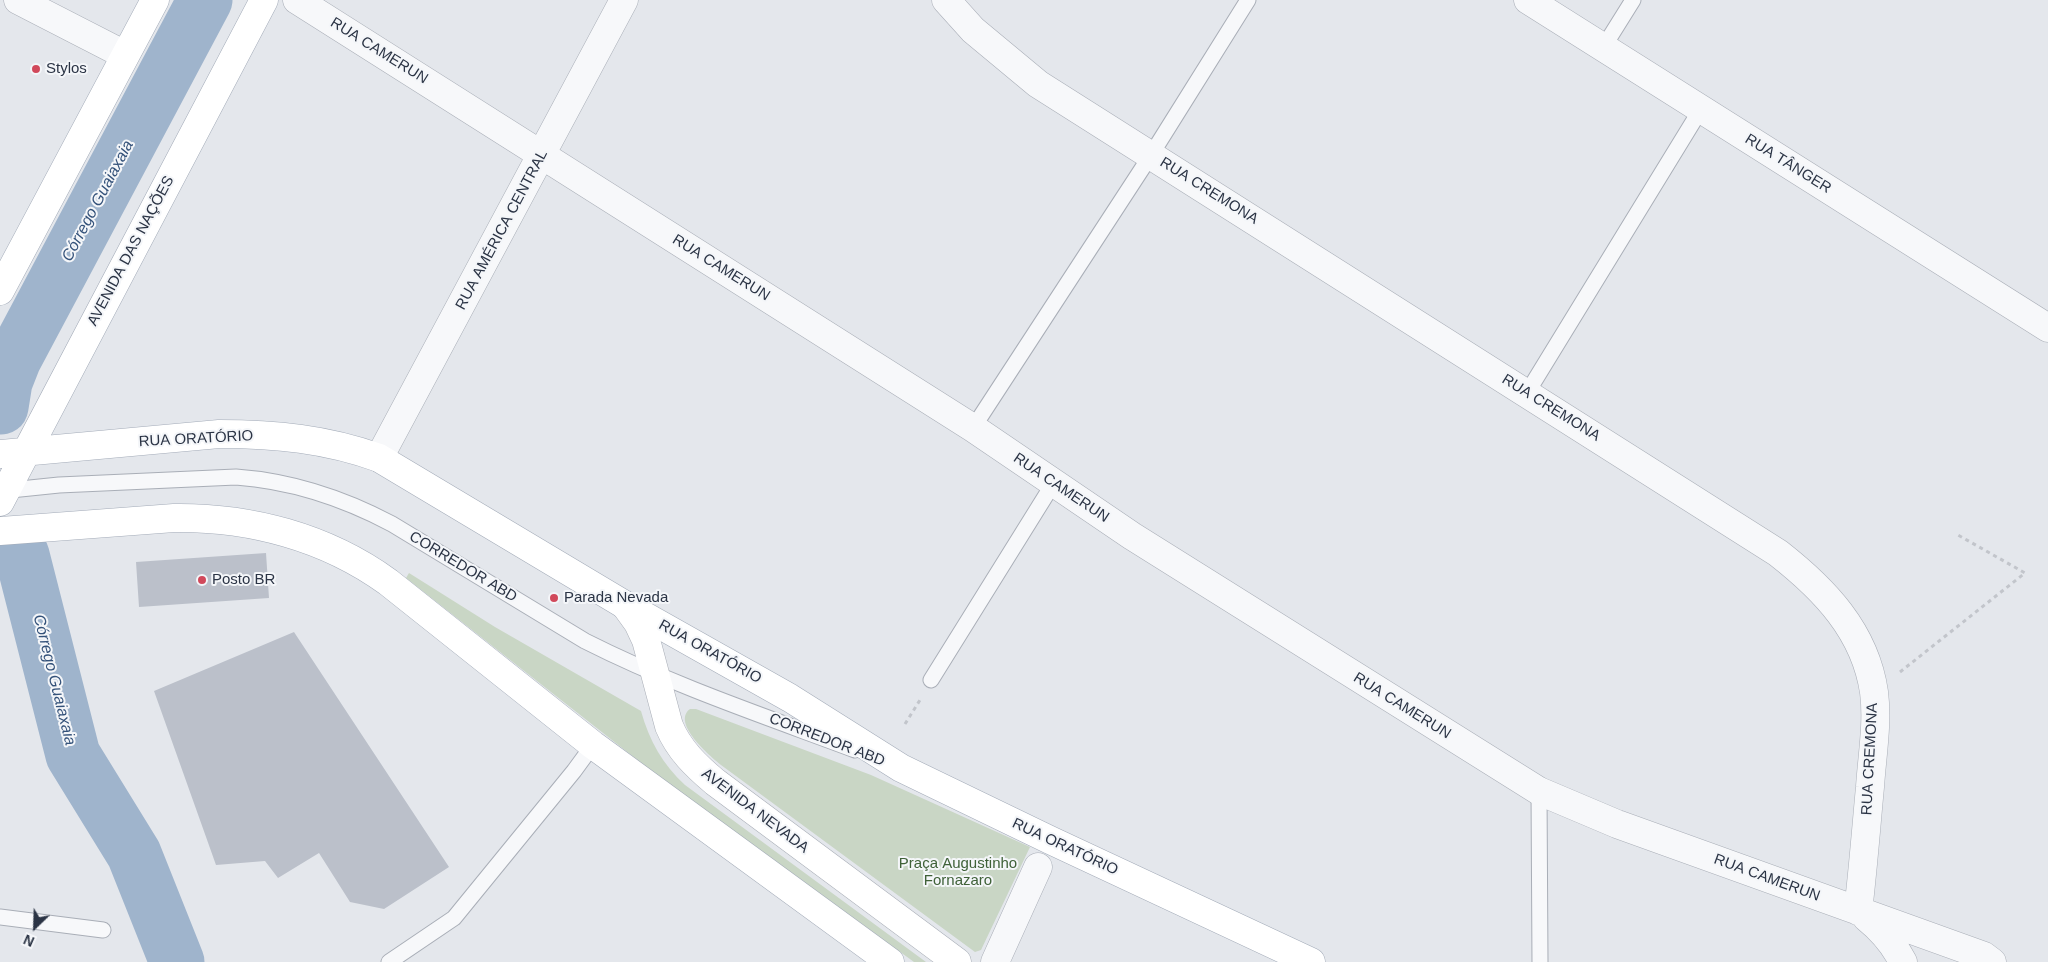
<!DOCTYPE html>
<meta charset="utf-8">
<style>
body{margin:0}
#map{position:relative;width:2048px;height:962px;overflow:hidden;background:#e4e7ec;font-family:Arial,sans-serif}
canvas{display:block}
.north{position:absolute;left:10px;top:902px;width:50px;height:50px;-webkit-text-stroke:4px #f4f6f9;paint-order:stroke;rotate:204deg;font-size:14px;font-weight:700;line-height:20px;text-align:center;color:#2b3445}
.north::after{content:'';display:block;margin:auto;width:18px;height:22px;background:#2b3445;clip-path:polygon(50% 0,100% 100%,50% 72%,0 100%)}
</style>
<div id="map">
<canvas width="2048" height="962"></canvas>
<div class="north">N</div>
</div>
<script>
const ctx = document.querySelector('canvas').getContext('2d');
ctx.lineJoin = 'round';
function fill(path, color) { ctx.fillStyle = color; ctx.fill(path, 'evenodd'); }
function trace(path, color, width, dash) { ctx.strokeStyle = color; ctx.lineWidth = width; ctx.lineCap = dash ? 'butt' : 'round'; ctx.setLineDash(dash || []); ctx.stroke(path); }
function drawText(font, color, halo, rows, align = 'center') {
  ctx.font = font + ' Arial,sans-serif'; ctx.lineWidth = 4; ctx.setLineDash([]); ctx.textBaseline = 'middle'; ctx.strokeStyle = halo; ctx.fillStyle = color; for (const [text, x, y, turn = 0] of rows) {
    ctx.save(); ctx.translate(x, y); ctx.rotate((+turn || 0) * Math.PI / 180); ctx.textAlign = isNaN(turn) ? turn : align; if (halo) ctx.strokeText(text, 0, 0); ctx.fillText(text, 0, 0); ctx.restore();
  }
}
fill(new Path2D(`
 M409,573L495,627L641,711C649,740 663,765 685,785L926,962H914L645,766L406,578Z
 M690,709H696L871,775L1030,847L981,950L975,952L721,765C710,756 671,723 690,709Z`), '#c9d6c5');
trace(new Path2D(`
 M1,407L5,382L14,359L205,0
 M22,555L73,755L134,854L177,962`), '#9fb4cc', 55);
fill(new Path2D(`
 M266,553L269,598L139,607L136,562Z
 M294,632L449,867L384,909L350,902L319,853L278,878L265,861L216,865L154,691Z`), '#bbc0ca');
const service = new Path2D(`
 M1603,48L1633,0
 M1527,393L1701,109
 M973,428L1151,155L1248,0
 M1,491L59,485L236,477C291,481 343,498 392,524L585,641C672,685 764,716 855,750
 M931,680L1053,484
 M1539,791L1540,962
 M0,917L103,930
 M389,962L454,918L574,771L593,745`);
const minor = new Path2D(`
 M18,0L125,55
 M297,0L973,428L1132,536L1539,791L1617,824L1984,956L1992,962
 M946,0L973,30L1038,84L1778,553C1824,589 1865,631 1874,692C1878,723 1872,756 1870,787C1866,829 1863,870 1858,911
 M1528,0L2048,328
 M379,458L624,0
 M1867,918C1883,931 1894,944 1903,962
 M995,962L1038,867`);
const secondary = new Path2D(`
 M625,605L638,623L646,640L669,726C679,750 696,766 715,782L957,962`);
const primary = new Path2D(`
 M0,291L155,0
 M0,454L219,434C275,434 327,439 379,458L625,605L790,698L901,768L1050,840L1311,962
 M0,502L264,0
 M0,531L174,518C250,517 326,537 388,582L593,745L890,962`);
trace(service, '#a9aeb7', 17);
trace(minor, '#a9aeb7', 29);
trace(secondary, '#a9aeb7', 29);
trace(primary, '#a3abb8', 29);
trace(new Path2D(`
 M1900,672L2025,573L1958,535
 M905,724L920,700`), '#c2c5cb', 3, [4, 4]);
trace(service, '#f7f8fa', 15);
trace(minor, '#f7f8fa', 28);
trace(secondary, '#fff', 28);
trace(primary, '#fff', 28);
for (const [x, y, r, color] of [
 [36,69,5,"#d1495b"],
 [202,580,5,"#d1495b"],
 [554,598,5,"#d1495b"]
]) { const dot = new Path2D(); dot.arc(x, y, r, 0, 2 * Math.PI); ctx.fillStyle = color; ctx.fill(dot); trace(dot, '#f4f6f9', 2); }
drawText('15px', '#2b3445', '#f4f6f9', [
 ["RUA CAMERUN",379,51,32],
 ["RUA TÂNGER",1788,164,32],
 ["RUA CREMONA",1209,191,32],
 ["RUA AMÉRICA CENTRAL",502,230,-62],
 ["AVENIDA DAS NAÇÕES",131,251,-62],
 ["RUA CAMERUN",721,268,32],
 ["RUA CREMONA",1551,408,32],
 ["RUA ORATÓRIO",196,439,-3],
 ["RUA CAMERUN",1061,488,34],
 ["CORREDOR ABD",463,567,31],
 ["RUA ORATÓRIO",710,652,29],
 ["RUA CAMERUN",1402,706,32],
 ["CORREDOR ABD",827,740,21],
 ["RUA CREMONA",1870,759,-87],
 ["AVENIDA NEVADA",755,811,37],
 ["RUA ORATÓRIO",1065,847,25],
 ["RUA CAMERUN",1767,878,20]
]);
drawText('15px', '#2b3445', '#f4f6f9', [
 ["Stylos",46,69],
 ["Posto BR",212,580],
 ["Parada Nevada",564,598]
], 'left');
drawText('15px', '#3f6138', '#f4f6f9', [
 ["Praça Augustinho",958,864],
 ["Fornazaro",958,881]
]);
drawText('italic 16px', '#34527a', '#f4f6f9', [
 ["Córrego Guaiaxaia",98,201,-62],
 ["Córrego Guaiaxaia",54,680,76]
]);
</script>
